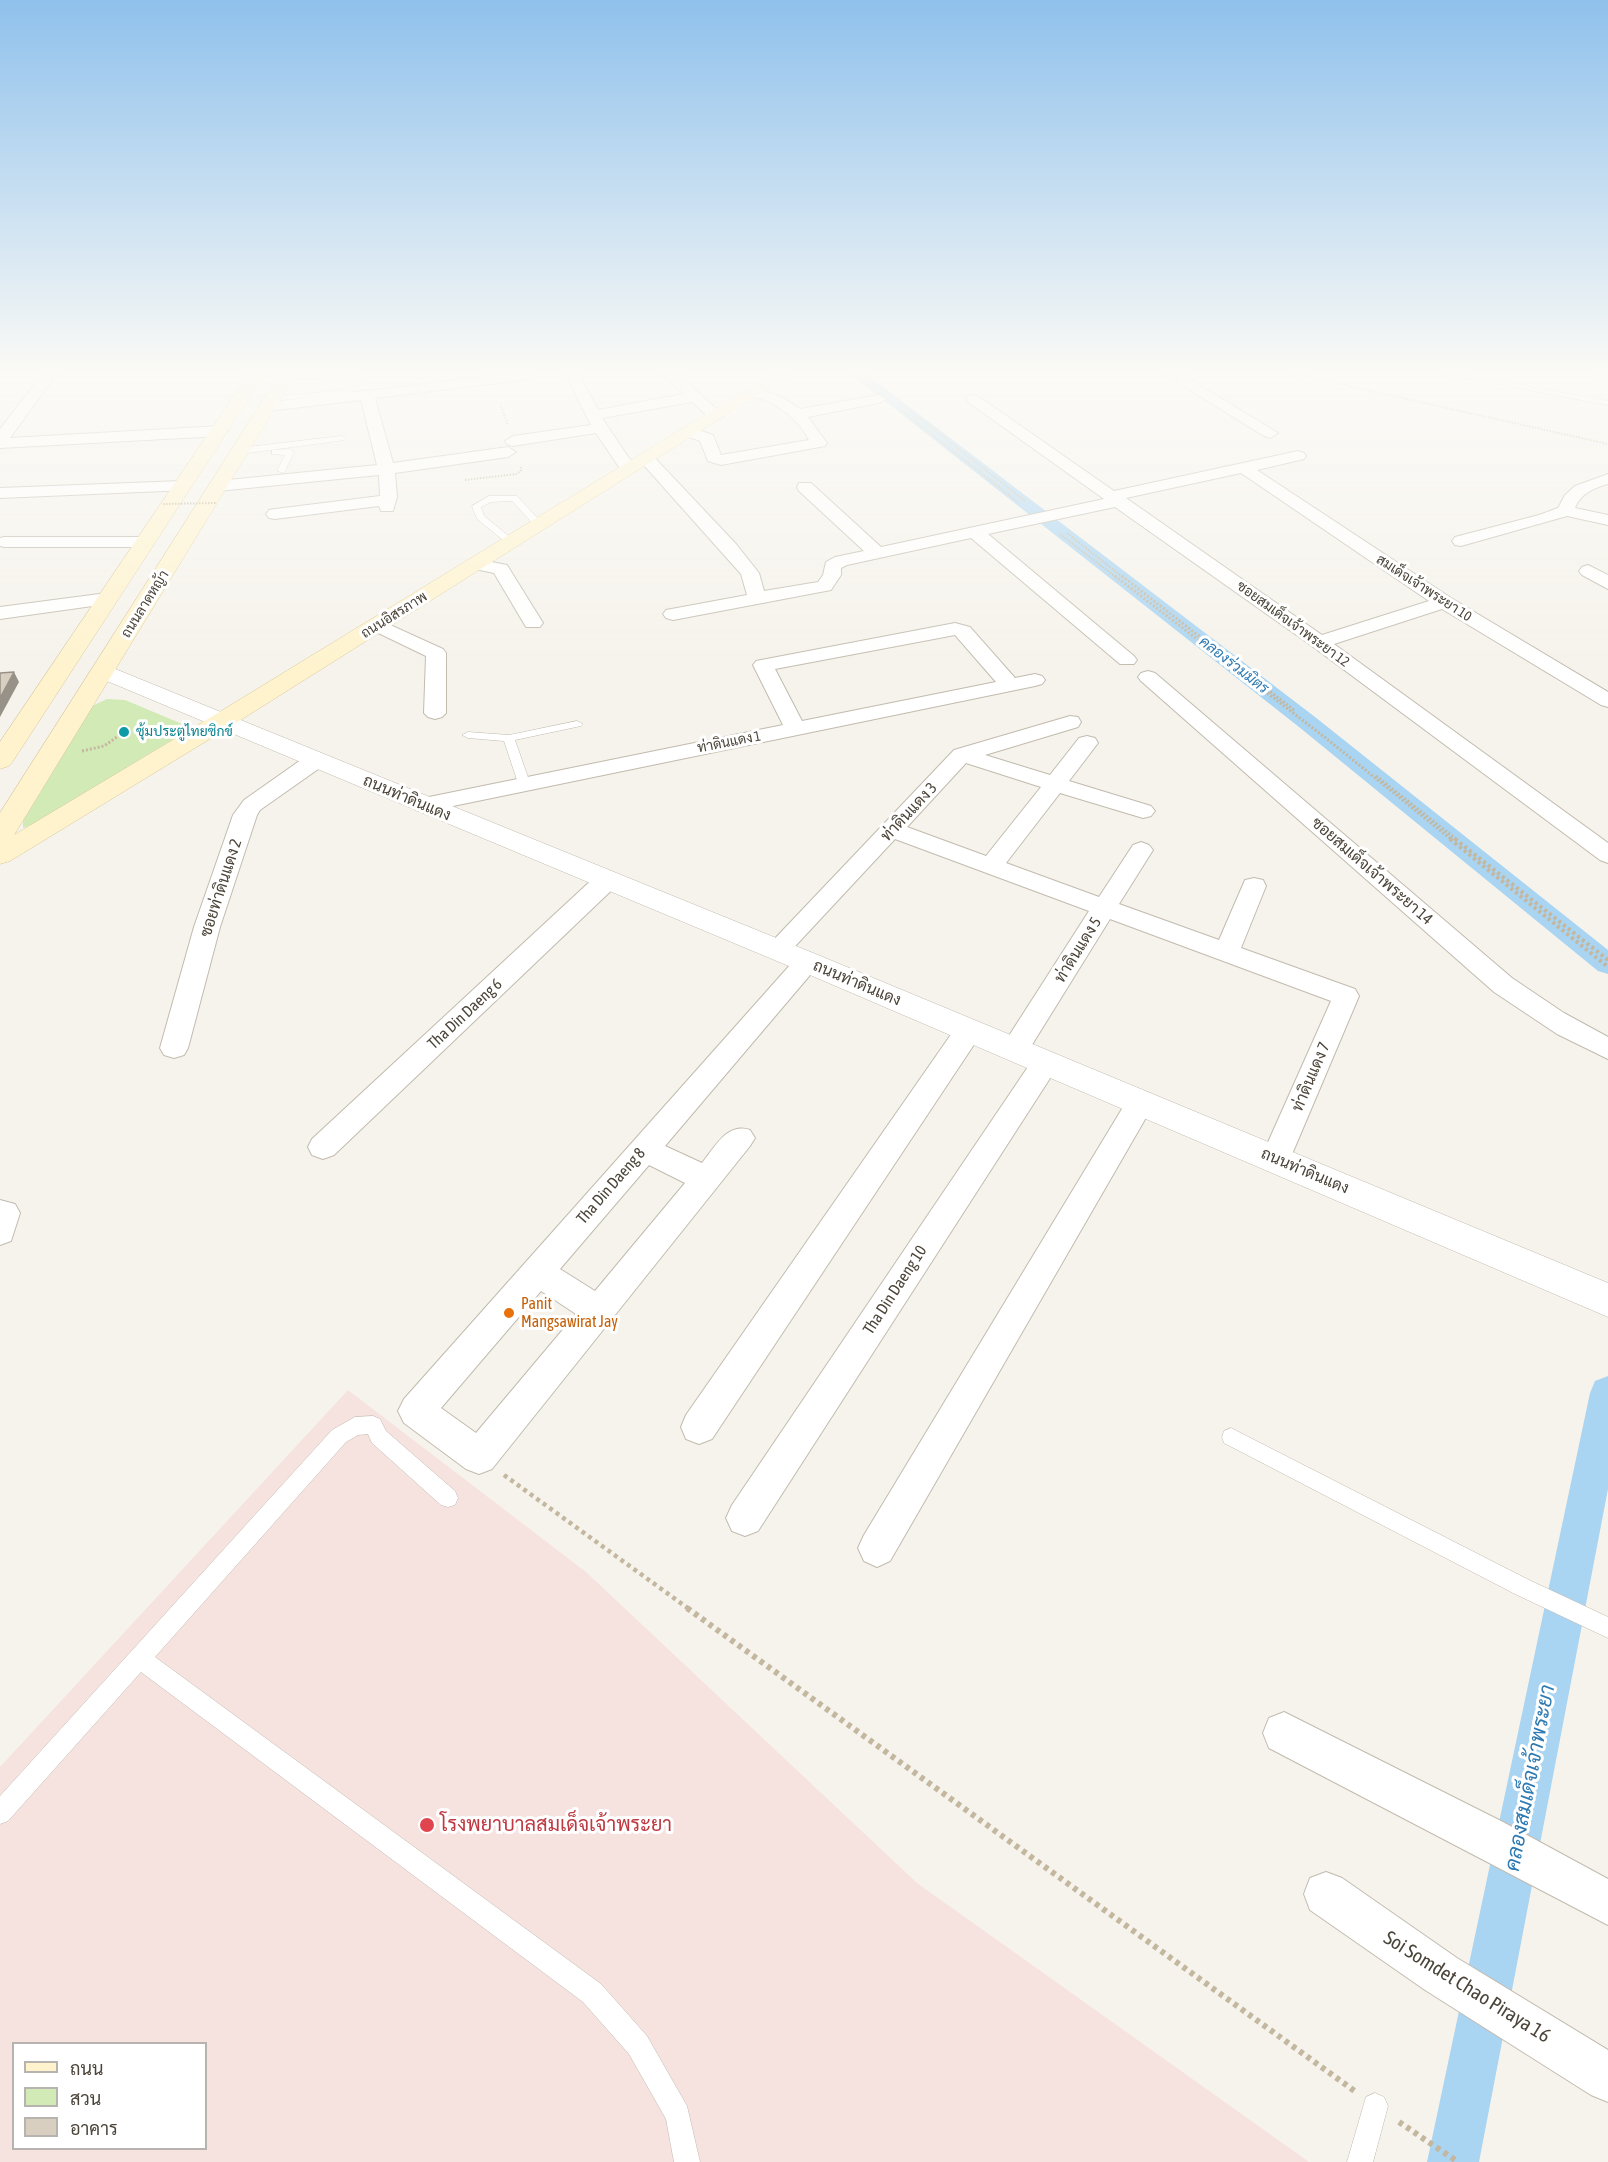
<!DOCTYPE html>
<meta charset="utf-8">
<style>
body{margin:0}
#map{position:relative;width:1608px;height:2162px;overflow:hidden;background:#f6f3ec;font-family:"Asap Condensed",Sarabun,sans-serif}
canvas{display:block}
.legend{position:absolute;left:12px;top:2042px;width:195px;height:108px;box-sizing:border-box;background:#fff;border:2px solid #b7b4b0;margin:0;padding:8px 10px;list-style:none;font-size:18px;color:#4b4439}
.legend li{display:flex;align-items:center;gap:12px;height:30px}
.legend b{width:30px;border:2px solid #b7b4b0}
</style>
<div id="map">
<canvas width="1608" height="2162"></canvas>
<ul class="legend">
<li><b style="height:8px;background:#fff3cd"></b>ถนน</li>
<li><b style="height:16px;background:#d2eab5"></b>สวน</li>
<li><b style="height:16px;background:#d8cfc1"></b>อาคาร</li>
</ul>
</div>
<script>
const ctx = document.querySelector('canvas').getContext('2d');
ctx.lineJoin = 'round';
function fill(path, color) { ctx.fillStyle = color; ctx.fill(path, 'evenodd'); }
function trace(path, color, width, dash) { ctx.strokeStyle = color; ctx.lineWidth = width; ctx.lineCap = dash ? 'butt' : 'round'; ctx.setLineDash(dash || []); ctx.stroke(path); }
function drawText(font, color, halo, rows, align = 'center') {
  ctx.font = font + ' "Asap Condensed",Sarabun,sans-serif'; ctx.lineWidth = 6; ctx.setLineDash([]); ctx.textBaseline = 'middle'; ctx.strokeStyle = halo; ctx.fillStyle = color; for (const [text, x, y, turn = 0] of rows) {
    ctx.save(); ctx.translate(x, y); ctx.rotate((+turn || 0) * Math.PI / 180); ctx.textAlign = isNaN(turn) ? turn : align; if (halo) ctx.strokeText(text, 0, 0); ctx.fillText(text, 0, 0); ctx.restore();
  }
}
fill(new Path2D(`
 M348,1390L586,1572L917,1883L1309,2162H0V1767ZM14,2044H206V2148H14Z`), '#f6e3e0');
fill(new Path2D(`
 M107,699L125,700L187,726L185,732L34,824L23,828V821L92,706Z`), '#d2eab5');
fill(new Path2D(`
 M848,372H864L1315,717L1608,950V974L1598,971L1299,727Z
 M1608,1376V1489L1479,2162H1427L1590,1393L1595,1381Z`), '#a9d4f2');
const service = new Path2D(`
 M1434,372H1450L1608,401V405Z
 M1595,372H1603L1600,379L1608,383V387L1595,384L1592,379Z
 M345,373L356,374L360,381L356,389L347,394L272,401L268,399L272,397L342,390L350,386L352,381L350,378L345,377L286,379L282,377L283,375Z
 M342,436L346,438L345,440L240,454L236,451L240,448Z
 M272,450L290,449L294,452L284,473L277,471L285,455L272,454Z
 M489,496H517L544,525L536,527L512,501L491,502L481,507L484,516L516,542L508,544L477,519L472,506Z
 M577,721L583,724L581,726L515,740L530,783L524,787L518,783L504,741L468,738L462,735L468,732L509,735Z
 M373,1416L380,1419L386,1431L455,1491L458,1498L455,1505L448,1507L441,1505L372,1443L368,1434L358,1435L346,1442L155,1657L601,1984L647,2036L687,2106L700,2162H674L666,2119L629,2054L583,2002L141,1672L8,1821L0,1824V1796L332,1430L355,1417Z
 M1231,1428L1529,1580L1608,1617V1638L1515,1594L1224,1443L1222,1437L1224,1431Z
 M1375,2093L1384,2097L1388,2106L1373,2162H1347L1366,2097Z`);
const minor = new Path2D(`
 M44,372H58L10,438L220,426L228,431L220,436L0,448V429Z
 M525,372L532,373L534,376L532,379L375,398L393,463L508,447L516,452L508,457L395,473L397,497L393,511H381L379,506L275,519L269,518L266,514L269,510L275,509L380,496L379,475L218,491L210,486L218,481L377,465L361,400L268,411L260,406L263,403Z
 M564,372H578L598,410L684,394L661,372H676L724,416L716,421L711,419L692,402L602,418L637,470L629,475L623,473L596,433L513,446L507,444L505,441L513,436L591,425Z
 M1161,372H1178L1278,433L1270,438L1264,436Z
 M755,388L780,396L800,409L879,395L886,399L879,403L808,417L827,443L825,446L721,465L708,461L700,441L684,435L682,432L684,429L690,427L713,435L721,455L809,440C801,424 786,411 770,402C762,399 753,398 748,392L750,389Z
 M973,395L978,396L1114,491L1298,451L1304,453L1306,456L1304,459L1257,470L1451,598L1608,692V707L1601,705L1442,609L1334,644L1608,843V863L1600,860L1312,646L1115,507L988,534L1134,656L1137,660L1134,664H1120L971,538L847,565L841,568V575L831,590L673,620L666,618L663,614L666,610L747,595L741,574L641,462L639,459L641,456H653L736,544L759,573L764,591L818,582L823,575L826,562L835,557L864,551L799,491L797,487L799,483H811L881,547L1104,499L968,402L966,399L968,396ZM1241,473L1429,601L1322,635L1126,498Z
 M1608,474V484C1594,488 1580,494 1575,508L1608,515V525L1567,516L1461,546L1455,545L1452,541L1455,537L1539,515L1558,508L1565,495L1575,486Z
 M182,481L188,482L190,486L188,490L0,498V488Z
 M4,537H145L151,538L154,542L151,546L145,547H4L0,546V538Z
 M476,559L507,565L543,623L540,627H526L494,573L470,568L467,564L470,560Z
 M1588,565L1608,575V589L1582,575L1579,571L1582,567Z
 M107,593L114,595L116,599L114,603L0,619V607Z
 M377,619L443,649L446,653V713L442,717L435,719L428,717L424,713L426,656L370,629L367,625L370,621Z
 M955,623L970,627L1015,678L1035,674L1042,676L1045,680L1042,684L1035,686L424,812L416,810L412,805L416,800L424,798L783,725L753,665L756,661ZM955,635L996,682L802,721L775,669Z
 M1148,671L1155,673L1512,978L1564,1013L1608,1037V1059L1557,1034L1494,992L1141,681L1138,677L1141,673Z
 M1070,716L1078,717L1081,722L1078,727L985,755L1050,775L1079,738L1087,736L1095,738L1098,743L1069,781L1151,806L1155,811L1151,816L1143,818L1060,793L1006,863L1099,897L1133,845L1141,842L1149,845L1153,850L1119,904L1219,940L1245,880L1254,878L1263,880L1266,886L1241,948L1355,989L1359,996L1287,1166L1276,1170L1265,1166L1261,1158L1331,1001L1110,919L1025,1056L1015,1059L1005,1056L1001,1049L1005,1042L1089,911L895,839L786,956L777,959L768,956L764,950L954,750ZM966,763L1041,787L986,856L907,827Z
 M316,753L324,755L327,760L324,765L260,810L257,815L220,927L188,1048L184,1055L174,1058L164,1055L160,1048L194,927L233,815L244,800L308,755Z
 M606,873L615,875L618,881L615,887L334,1155L323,1159L312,1155L308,1147L312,1139L597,875Z
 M807,953L816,956L820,962L816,968L665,1146L702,1163C715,1147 727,1122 750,1130L755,1138L750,1146L492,1469L479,1474L466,1469L404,1423L398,1411L404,1399L798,956ZM649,1165L685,1183L595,1291L560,1269ZM541,1291L576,1314L476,1433L441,1408Z
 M969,1020L979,1023L983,1030L979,1037L712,1439L699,1444L686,1439L681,1427L686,1415L959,1023Z
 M1046,1052L1056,1055L1060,1062L1056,1069L758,1531L745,1536L732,1531L726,1518L732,1505L1036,1055Z
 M1141,1091L1151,1094L1155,1102L890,1561L877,1567L864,1561L858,1548L864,1535L1131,1094Z
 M0,1200L15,1204L20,1213L11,1241L0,1245Z
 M1284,1712L1501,1821L1608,1879V1925L1269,1748L1263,1733L1269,1718Z
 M1326,1872L1342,1878L1457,1958L1608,2050V2102L1591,2095L1425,1990L1310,1910L1304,1894L1310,1878Z`);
const tertiary = new Path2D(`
 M103,664L818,955L1608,1283V1317L796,969L95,676L91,671L95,666Z`);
const secondary = new Path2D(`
 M250,372H266L13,761L9,766L0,769V742Z
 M281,372H297L14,835L213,716L775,372H794L231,726L10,861L0,864V813Z`);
trace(service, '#c2bbae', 1);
trace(minor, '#c2bbae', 2);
trace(tertiary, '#c2bbae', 1);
trace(secondary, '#d6c79b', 1);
trace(new Path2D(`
 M851,372L865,382
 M1286,372L1608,444
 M899,402L1025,501
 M501,406L508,425
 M897,407L1018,502
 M465,480L516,474L521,471V467
 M1067,533L1124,578
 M1060,534L1117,578`), '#c4b79f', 2, [1.5, 1.5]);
trace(new Path2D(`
 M1115,576L1327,739L1452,840
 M1122,576L1295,711
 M82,751L104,746L117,737
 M1376,776L1457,840`), '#c4b79f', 3, [2, 2]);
trace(new Path2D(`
 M1450,839L1608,967
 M1455,839L1608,960`), '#c4b79f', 4, [3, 3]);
trace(new Path2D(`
 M504,1475L689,1609`), '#c4b79f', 4.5, [4, 4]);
trace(new Path2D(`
 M687,1608L1356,2092
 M1399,2122L1458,2162`), '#c4b79f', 6, [4.5, 4.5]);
fill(service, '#fff');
fill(minor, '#fff');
fill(tertiary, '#fff');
fill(secondary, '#fff3cd');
trace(new Path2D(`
 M163,504L216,503`), '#c4b79f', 2, [1.5, 1.5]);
fill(new Path2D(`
 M14,672L19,682L0,717V698Z`), '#979187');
const building = new Path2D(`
 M14,672L0,698V673Z`);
fill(building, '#d8cfc1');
trace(building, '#979187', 1.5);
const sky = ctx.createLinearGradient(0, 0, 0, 675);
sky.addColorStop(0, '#8fc1ec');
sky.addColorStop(0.55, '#fbfaf6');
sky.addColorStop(1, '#fbfaf600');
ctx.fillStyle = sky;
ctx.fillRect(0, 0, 1608, 675);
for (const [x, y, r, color] of [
 [124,732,6,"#0f9aa8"],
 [509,1313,6,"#e8710a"],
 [427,1825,8,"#e0444e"]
]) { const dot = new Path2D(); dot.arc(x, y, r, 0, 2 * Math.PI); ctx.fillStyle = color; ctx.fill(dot); trace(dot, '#fff', 2); }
drawText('14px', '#4b4439', '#fff', [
 ["สมเด็จเจ้าพระยา 10",1424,588,33],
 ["ถนนลาดหญ้า",145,604,-58],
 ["ถนนอิสรภาพ",394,615,-32],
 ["ซอยสมเด็จเจ้าพระยา 12",1293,624,36],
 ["ท่าดินแดง 1",729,742,-11]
]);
drawText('14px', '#0d838f', '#fff', [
 ["ซุ้มประตูไทยซิกข์",136,732]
], 'left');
drawText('italic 15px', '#2e7ab2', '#fff', [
 ["คลองร่วมมิตร",1234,665,38]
]);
drawText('16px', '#4b4439', '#fff', [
 ["ถนนท่าดินแดง",407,798,23],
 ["ท่าดินแดง 3",909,812,-47],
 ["ซอยสมเด็จเจ้าพระยา 14",1372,871,41],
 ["ซอยท่าดินแดง 2",221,888,-72],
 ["ท่าดินแดง 5",1078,950,-58],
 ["ถนนท่าดินแดง",857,983,23],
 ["Tha Din Daeng 6",465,1014,-43],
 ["ท่าดินแดง 7",1311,1077,-67],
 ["ถนนท่าดินแดง",1305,1171,23],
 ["Tha Din Daeng 8",611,1186,-49],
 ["Tha Din Daeng 10",895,1290,-57]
]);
drawText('16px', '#c56008', '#fff', [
 ["Panit",521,1304],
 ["Mangsawirat Jay",521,1322]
], 'left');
drawText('20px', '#be3a42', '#fff', [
 ["โรงพยาบาลสมเด็จเจ้าพระยา",440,1825]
], 'left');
drawText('20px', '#4b4439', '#fff', [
 ["Soi Somdet Chao Piraya 16",1467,1987,32]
]);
drawText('italic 21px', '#2e7ab2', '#fff', [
 ["คลองสมเด็จเจ้าพระยา",1530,1778,-79]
]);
</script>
